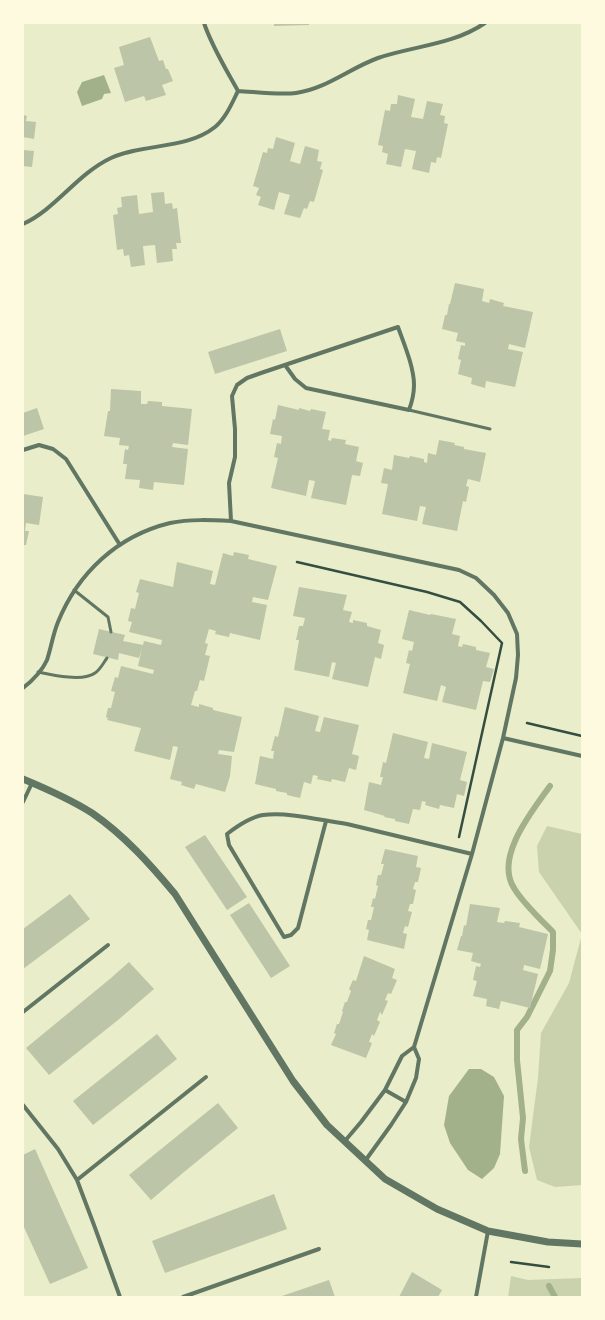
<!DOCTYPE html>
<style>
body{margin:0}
#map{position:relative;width:605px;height:1320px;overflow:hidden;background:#e9edc9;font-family:Barlow,sans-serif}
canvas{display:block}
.frame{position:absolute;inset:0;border:24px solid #fefae0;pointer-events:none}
</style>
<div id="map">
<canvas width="605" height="1320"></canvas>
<div class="frame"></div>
</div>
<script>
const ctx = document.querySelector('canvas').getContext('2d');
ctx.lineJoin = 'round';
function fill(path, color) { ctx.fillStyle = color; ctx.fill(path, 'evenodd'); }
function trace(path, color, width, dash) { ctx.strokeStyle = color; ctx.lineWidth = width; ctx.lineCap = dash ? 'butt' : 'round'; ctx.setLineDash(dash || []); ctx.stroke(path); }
fill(new Path2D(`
 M547,826L582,834V1185L555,1187L537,1180L529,1147L538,1078L541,1033L569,983L582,934L539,872L537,846Z
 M511,1276L528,1280L582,1278V1297H508Z`), '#cad2ad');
fill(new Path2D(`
 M104,75L111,93L104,94L102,99L82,106L77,92L82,82Z
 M469,1069H481L494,1077L504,1096L500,1154L494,1168L482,1179L468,1170L450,1143L444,1125L449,1096Z`), '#a3b18a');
trace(new Path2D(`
 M525,1171L521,1139L523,1118L517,1060V1030L527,1017L550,971L553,950V932C541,920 522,902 514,888C494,857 533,810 550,786
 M549,1286L555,1297`), '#a3b18a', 6);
fill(new Path2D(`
 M274,23H309V25L274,26Z
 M150,37L159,61L163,60L166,69H168L173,81L162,85L166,95L146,101L144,96L125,102L114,68L124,65L119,47Z
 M398,95L415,99L411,117L423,119L427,101L443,104L440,115L445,116L444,123L448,124L441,158L437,157L436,163L431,162L429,173L412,169L416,151L405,149L401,167L386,164L388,154L382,152L383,146L378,145L385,110L390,111L391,104H397Z
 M23,115L27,116L26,121L36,122L34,139L23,137Z
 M276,137L295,143L290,161L300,164L305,146L319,150L317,161L322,162L320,169L323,170L314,202L310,201L307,209L304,208L300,218L284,214L290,195L279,192L274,210L258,205L261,197L256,195L259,188L253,186L263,152L267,153L268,148L273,149Z
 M23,150L34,151L32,167L23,166Z
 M164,192L165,204L172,203L173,209L177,208L181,243H176L177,249H172L173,261L157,263L155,245L143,246L145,265L131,267L129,255L124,256L123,249L117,250L113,215L118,214L117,208L122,207L121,197L137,195L139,214L153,212L151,193Z
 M455,283L484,289L482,301L489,303L490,299L504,303L503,306L533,312L525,348L509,344L508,349L523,352L515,387L486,381L485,388L471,384L472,378L458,374L461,360L458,359L461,345L465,346V343L456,341L458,333L442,329L445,315H447L449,304H450Z
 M280,329L287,351L215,374L208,352Z
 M111,389L141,391V404H147L148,401L162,402V406L192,409L188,445L173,443L172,447L188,449L184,485L154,482L153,490L139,488L140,480L125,479L127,464H123L125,449L128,450L129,446L119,445L120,438L104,436L108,411H110Z
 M278,405L299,410V408L310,411L311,409L326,412L322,429L330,430L328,440L331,441L332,438L346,440L345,444L359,447L356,461L363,463L360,476L352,475L346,505L311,498L315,481L309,480L306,496L271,488L278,458L274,457L277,443L281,444L282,436L270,434L273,419L275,420Z
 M37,408L44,429L23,436V413Z
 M439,440L455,443L454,445L464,447V449L486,453L480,482L468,479L466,486L469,487L466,502L463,501L457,531L422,524L426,507L420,506L417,521L382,514L388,484L381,483L384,468L392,470L394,455L409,458L410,456L424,459V462L427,463L428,453L436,455Z
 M23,494L43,497L39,525L26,523L25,531H29L26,545H23Z
 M234,552L249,555L248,559L277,566L268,600L253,597L252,602L267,605L260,640L230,633L229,637L215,634L216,631L209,629L205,643L208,644L205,655L210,656L204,681L200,680L197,691H195L191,705L199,707V704L213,708V710L242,717L234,752L219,750L218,754L232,756L230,776L225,792L196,784L194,789L181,785L182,782L170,779L178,747L173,746L170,760L134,751L141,728L107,720L108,718L106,717L108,708H111L115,692L111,691L115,677L118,678L121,666L153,674L154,670L138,666L142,648L139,658L119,653L118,660L93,654L99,629L125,635L123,641L143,645L144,641L161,645L162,640L129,632L132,622L128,621L131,608L135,609L139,593L136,592L140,579L173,587L177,562L213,571L210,584L215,585L223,553L233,556Z
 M299,587L347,595L343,610L352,612L349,622L353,623V620L367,623V626L381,630L378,643L384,645L381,659L375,657L368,687L332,679L336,663L332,662L329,677L294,670L299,640H296L299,626H303L305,618L293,616Z
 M409,610L430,615L431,614L456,619L452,634L460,636L458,646L462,647L463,644L476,647V650L490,653L486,667L494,669L490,682L483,681L476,710L442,702L446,687L441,685L437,701L403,693L410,664L406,663L409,650L412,651L414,642L402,639Z
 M285,707L319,716L315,731L320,732L324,717L359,725L352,754L359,756L356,770L349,768L345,782L332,779L331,782L317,779L318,776L313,775L311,784L304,782L300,798L287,795V793L276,791V789L255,784L260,756L273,759L274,751H271L275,736L278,737Z
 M393,733L428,742L424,758L429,759L432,743L467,752L460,780L467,782L464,796L457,794L454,808L440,805L439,809L425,805L426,802L422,801L420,810L413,809L409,824L395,821V819L384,817L385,816L364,810L369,782L381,785L383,777H380L383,762L386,763Z
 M205,835L247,897L227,910L185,847Z
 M385,849L418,856L416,867L421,868L418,882H415L413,889L416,890L413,904H410L408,911L412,912L408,927L405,926L403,933L407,934L404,949L367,940L369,930L366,929L368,920H371L374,907H371L373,898L375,899L378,886L376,885L378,875H381L384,864H381Z
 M70,894L90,919L23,969V929Z
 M249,903L290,966L271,978L230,915Z
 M470,904L500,908L497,922L504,923L505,921L520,923L519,927L548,934L540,969L524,965L523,970L538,974L530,1008L501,1001L499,1009L486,1006L487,999L473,996L477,981L473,980L476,966L480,967L481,964L471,961L473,953L457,950L461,936H462L464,925L466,926Z
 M364,956L395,969L392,978L397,980L391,994L388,993L385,1000L388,1001L382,1015L380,1012L377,1020L380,1022L374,1036L372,1034L369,1042L372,1043L366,1058L331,1045L336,1034L334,1033L337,1024H339L343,1012L342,1011L345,1002H347L351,991L349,989L353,980L356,981Z
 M129,962L154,989L118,1020L49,1075L26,1048L111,978Z
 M157,1034L177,1059L93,1125L73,1101Z
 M218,1103L238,1128L184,1172L151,1200L129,1175Z
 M35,1149L88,1268L50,1284L23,1225V1155Z
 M274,1194L287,1229L165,1273L152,1241Z
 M412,1272L442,1290L438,1297H399Z
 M329,1280L335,1297H279Z`), '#bcc5a7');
trace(new Path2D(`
 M297,562L427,592L460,602L481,621L502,643L459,837
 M527,723L582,736
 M511,1262L549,1267`), '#344e41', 2.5);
trace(new Path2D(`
 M409,410L490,429
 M74,590L108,617L111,632
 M38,672C52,675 83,682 95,673C100,670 104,662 107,658`), '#617663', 3);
trace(new Path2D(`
 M204,23C212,47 226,69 238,91
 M238,91C256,92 280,95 296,93C326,89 350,68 378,58C413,46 453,45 485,23
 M23,224C56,209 77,174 111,158C144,143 186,150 215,127C226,118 232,103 238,91
 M23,450L39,445L53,449L66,459L120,545
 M231,521L229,483L235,457V429L232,396L237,385L247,378L261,373L398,327C404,344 414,367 414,385C414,394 412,402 409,410L306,388L295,379L285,365
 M23,688C32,681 42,671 47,660C51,648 53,634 58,622C78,573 117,536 170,523C190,519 211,520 231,521L459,570L476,578L494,595L508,613L517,634L518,655L516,678L503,738L472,854L414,1047L402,1056L385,1090L361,1122L344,1142
 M503,738L582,756
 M23,802L32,783
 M326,821L298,928L291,935L284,937L229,845L227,834C236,827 251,817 263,815C290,812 319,820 347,824L472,854
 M23,1012L108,945
 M385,1090L406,1102
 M23,1105L58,1149L77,1180L94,1225L120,1297
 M365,1161L391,1125L406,1102L416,1078L419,1059L414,1047
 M77,1180L206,1077
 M183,1297L319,1249
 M476,1297L488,1231`), '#617663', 4);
trace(new Path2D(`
 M23,779C47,789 70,799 92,813C124,835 150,864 175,894L293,1081L327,1125L385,1179L437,1209L488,1231L548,1242L582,1244`), '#617663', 7);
</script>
